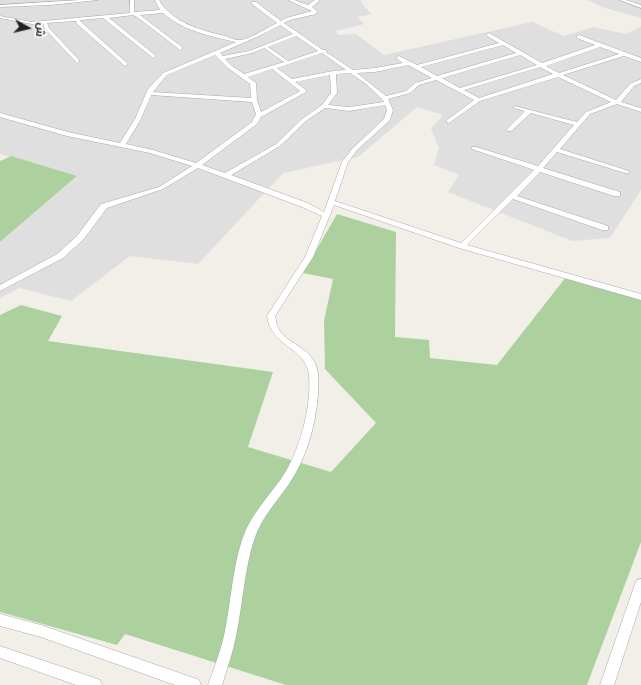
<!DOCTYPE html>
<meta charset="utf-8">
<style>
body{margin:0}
#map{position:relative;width:641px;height:685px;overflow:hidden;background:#f2efe9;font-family:Figtree,Cairo,sans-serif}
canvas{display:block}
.north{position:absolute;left:8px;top:8px;width:40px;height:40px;-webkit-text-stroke:3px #fff;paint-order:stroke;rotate:98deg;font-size:11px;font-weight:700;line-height:16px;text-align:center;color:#222}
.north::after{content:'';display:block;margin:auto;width:14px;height:18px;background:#222;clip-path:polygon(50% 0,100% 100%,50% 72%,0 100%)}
</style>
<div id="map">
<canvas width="641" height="685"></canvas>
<div class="north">ش</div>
</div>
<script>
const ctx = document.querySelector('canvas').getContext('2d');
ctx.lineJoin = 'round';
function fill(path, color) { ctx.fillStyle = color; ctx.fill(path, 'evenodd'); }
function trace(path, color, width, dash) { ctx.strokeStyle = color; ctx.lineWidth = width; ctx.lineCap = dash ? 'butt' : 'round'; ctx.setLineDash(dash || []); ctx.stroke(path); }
fill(new Path2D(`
 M0,0H362L360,1L371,14L357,17L364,24L336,31L338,35L356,34L384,55L532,22L564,36L593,27L626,34L641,26V190L610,238L572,241L448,192L459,175L434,165L439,148L431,129L443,115L417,107L358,157L283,173L198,264L130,256L71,301L19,288L0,298V242L77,176L0,154Z
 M587,0H641V18L605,8Z`), '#e0dfdf');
fill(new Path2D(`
 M11,156L77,176L0,242V161Z
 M337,214L396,232L395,337L429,340L430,358L497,365L566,277L641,297V542L587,685H286L125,634L117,645L0,612V315L21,305L62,316L48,341L273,372L248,447L331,472L376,423L325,369L324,321L333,279L303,273Z`), '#add19e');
const minor = new Path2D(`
 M80,0H98L50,5L0,7V5Z
 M130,0H134V12L160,10L155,0H159C173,23 200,30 225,36C229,37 236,41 240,40C248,40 269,27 277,23L252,4V2H256L281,21L286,18L312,11L288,0H294L308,5L315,0H320L312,7L317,11L316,14L290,20L284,23L323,50H326V52L353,70L375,68L403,63L397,59V57L399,56L417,65L499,43L487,36V34L489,33L542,63L595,45L577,38V36L579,35L641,58V62L624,56L563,75L616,100L630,84L641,79V83L634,86L621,102L641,108V112L617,104L590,114L560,149L629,171V173H625L557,152L543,168L620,192V196H614L540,172L517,196L608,226V230H602L513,199L467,245L641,294V300L459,248L334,205L313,257L275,316C276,319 276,322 277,325C283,345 315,345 318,374C319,381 318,388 318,395C315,427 307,457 289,484C277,501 262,517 255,537C244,569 243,603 236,636C233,652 227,669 222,685H208C214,669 220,652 224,636C231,603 232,569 243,537C251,515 267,498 281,479C299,453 312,407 309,375C306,346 271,348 267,316L305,257L322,216L302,207L198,168L163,189L107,208L83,240L63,258L0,291V285L57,254L77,236L101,204L159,187L192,166L150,153L67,136L0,117V113L68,132L120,143L135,119L148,89L163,73L236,42C210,36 183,31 163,13L140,15L182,47V49L180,50L137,17L133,15L109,18L155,55L156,56L153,58L103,18L80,20L81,22L127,63L128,64L125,66L77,24L76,21L47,23L49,28L79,60V62L77,63L45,29L43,23L32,24L0,18V16L32,22L130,13ZM280,25L293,34L249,51L223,56L220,53L259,36ZM296,36L318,51L288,61L268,47ZM503,45L516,53L437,76L421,67ZM600,47L619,54L559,73L546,66ZM264,48L284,62L244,74L232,66L225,59L252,53ZM322,53L346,70L333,71L292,79L277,68ZM215,55L228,68L250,84L251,98L153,92L167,75ZM520,55L537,65L460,88L442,78ZM408,65L432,78L415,83L406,91L386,96L357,73L375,72ZM540,67L553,74L479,98L464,90ZM272,69L300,91L261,112L257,100L256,83L248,77ZM350,73L366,84L382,99L384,102L349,107L328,105L337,93L336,74ZM330,75L331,93L322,105L302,119L276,144L225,173L202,165L257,124L261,117L306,92V90L295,82ZM558,77L611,102L586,112L577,122L514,106V108L525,111L507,129V131H511L531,113L574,125L538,166L476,147H472V149L534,170L461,243L335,201L348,162L357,150L390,120L393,110L388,99L410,93L419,85L436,80L474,100L447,120L446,121L449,123L480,101ZM151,95L252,102L256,114L252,122L196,163L153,150L126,144L141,119ZM385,105L387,110L384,119L353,148L342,162L324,212L308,203L231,175L280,146L306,121L325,108L349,111Z
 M620,0H626L641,5V8Z
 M641,579V602L614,685H600L635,584L637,580Z
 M0,614L41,625L194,678L199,680L201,685H175L41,637L0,626Z
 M0,646L95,678L100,680L102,685H76L0,658Z`);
trace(minor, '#a9a9a9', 1);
fill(minor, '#fff');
</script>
